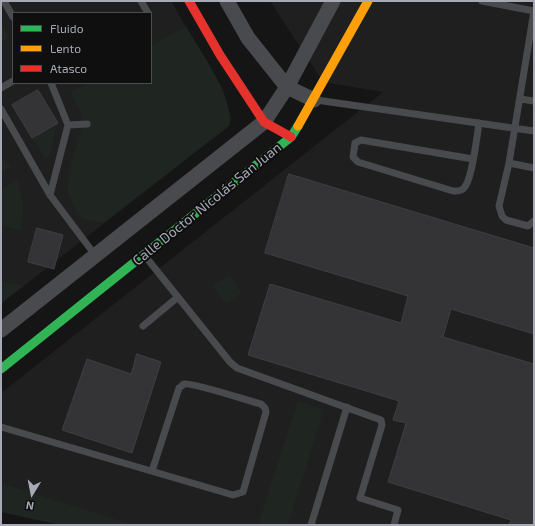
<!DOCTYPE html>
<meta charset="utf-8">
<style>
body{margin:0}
#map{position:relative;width:535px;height:526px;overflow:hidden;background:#151515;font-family:"Exo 2",sans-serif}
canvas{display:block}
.frame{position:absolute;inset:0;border:2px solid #a7aab5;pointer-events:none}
.legend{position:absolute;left:12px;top:12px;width:140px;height:72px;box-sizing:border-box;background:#0f0f10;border:1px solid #4c4d52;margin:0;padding:5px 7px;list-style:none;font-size:12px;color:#a7aab5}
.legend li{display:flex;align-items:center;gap:8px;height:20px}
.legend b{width:20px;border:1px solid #4c4d52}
.north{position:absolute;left:12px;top:474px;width:40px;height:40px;-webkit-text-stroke:3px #0f0f10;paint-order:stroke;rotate:190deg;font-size:11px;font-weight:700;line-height:16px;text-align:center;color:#a7aab5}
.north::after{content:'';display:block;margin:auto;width:14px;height:18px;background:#a7aab5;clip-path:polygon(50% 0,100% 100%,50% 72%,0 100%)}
</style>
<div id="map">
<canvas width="535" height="526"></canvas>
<div class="frame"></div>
<ul class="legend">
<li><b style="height:5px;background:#30b455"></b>Fluido</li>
<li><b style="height:5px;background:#ff9f0a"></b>Lento</li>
<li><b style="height:5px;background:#e5322d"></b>Atasco</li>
</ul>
<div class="north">N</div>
</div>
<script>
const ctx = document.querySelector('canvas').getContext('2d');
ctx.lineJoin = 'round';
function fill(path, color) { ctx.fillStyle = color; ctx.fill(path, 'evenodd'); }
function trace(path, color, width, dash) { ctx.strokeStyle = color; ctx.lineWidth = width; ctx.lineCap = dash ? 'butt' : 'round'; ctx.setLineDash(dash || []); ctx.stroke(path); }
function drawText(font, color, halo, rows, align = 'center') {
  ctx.font = font + ' "Exo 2",sans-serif'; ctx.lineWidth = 4; ctx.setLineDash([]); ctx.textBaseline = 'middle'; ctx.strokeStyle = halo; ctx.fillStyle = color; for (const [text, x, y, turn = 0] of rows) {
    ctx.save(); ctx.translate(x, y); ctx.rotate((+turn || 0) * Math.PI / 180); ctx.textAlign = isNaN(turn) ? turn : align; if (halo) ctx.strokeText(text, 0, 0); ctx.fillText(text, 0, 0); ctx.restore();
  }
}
fill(new Path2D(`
 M1,1H171L224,93L231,119L229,126L56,261L54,269L47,268L1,304ZM13,13H151V83H13Z
 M270,1H534V525H60L1,512V393L383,92L323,82Z`), '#1f1f20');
fill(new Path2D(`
 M1,23L9,38L1,43Z
 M186,26C199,50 236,99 229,126L103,223L83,219L76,211L67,189L71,165L83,122L80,109L70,93L87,83H151V46Z
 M58,123L49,156L45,158L32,138Z
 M1,156L11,167L1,173Z
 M18,180L23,205L21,231L1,225V189Z
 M229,275L242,292L226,304L213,286Z
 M1,281L23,286L1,303Z
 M298,401L324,409L288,525H258Z
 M1,483L134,525H60L1,512Z`), '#1f2520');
const building = new Path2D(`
 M38,90L58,123L32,138L12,105Z
 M289,174L534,248V334L451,309L443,337L534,364V525H509L511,520L388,482L406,423L393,420L399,401L248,355L270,284L401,323L408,296L265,253Z
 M37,228L63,235L54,269L28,262Z
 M137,354L161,362L132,453L62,430L87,359L131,374Z`);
fill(building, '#343436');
trace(building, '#3d3e41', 1);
trace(new Path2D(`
 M4,1L13,17
 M141,1L148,13
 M482,1L534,11
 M534,11L509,163L499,206L502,216L506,220L528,226L534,221
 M1,88L13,81
 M520,99L534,101
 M316,100L534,131
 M1,109L50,195L95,255
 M68,125L87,124
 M473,159L361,140L355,143L353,157L358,162L453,191C457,191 461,192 464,188C472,180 477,136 479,123
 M509,163L534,168
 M50,195L68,125L51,83
 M145,256L230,362L237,368L381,420L382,425L360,498L398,510L394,525
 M143,326L178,297
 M1,427L233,495L243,492L266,412L265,408L261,404C249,401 192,382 184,384C182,385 181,387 179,388L152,471
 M311,525L347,407`), '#494a4d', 7);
trace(new Path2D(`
 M227,1L248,38L287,87L314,100
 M1,330L264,122L287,87L333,1`), '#494a4d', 15);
trace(new Path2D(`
 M1,369L291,137L298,126`), '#30b455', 9);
trace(new Path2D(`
 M298,126L368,1`), '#ff9f0a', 9);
trace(new Path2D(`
 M189,1L220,55L264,122L291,137`), '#e5322d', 9);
drawText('14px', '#a7aab5', '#0f0f10', [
 ["Calle Doctor Nicolás San Juan",207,204,-39]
]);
</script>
